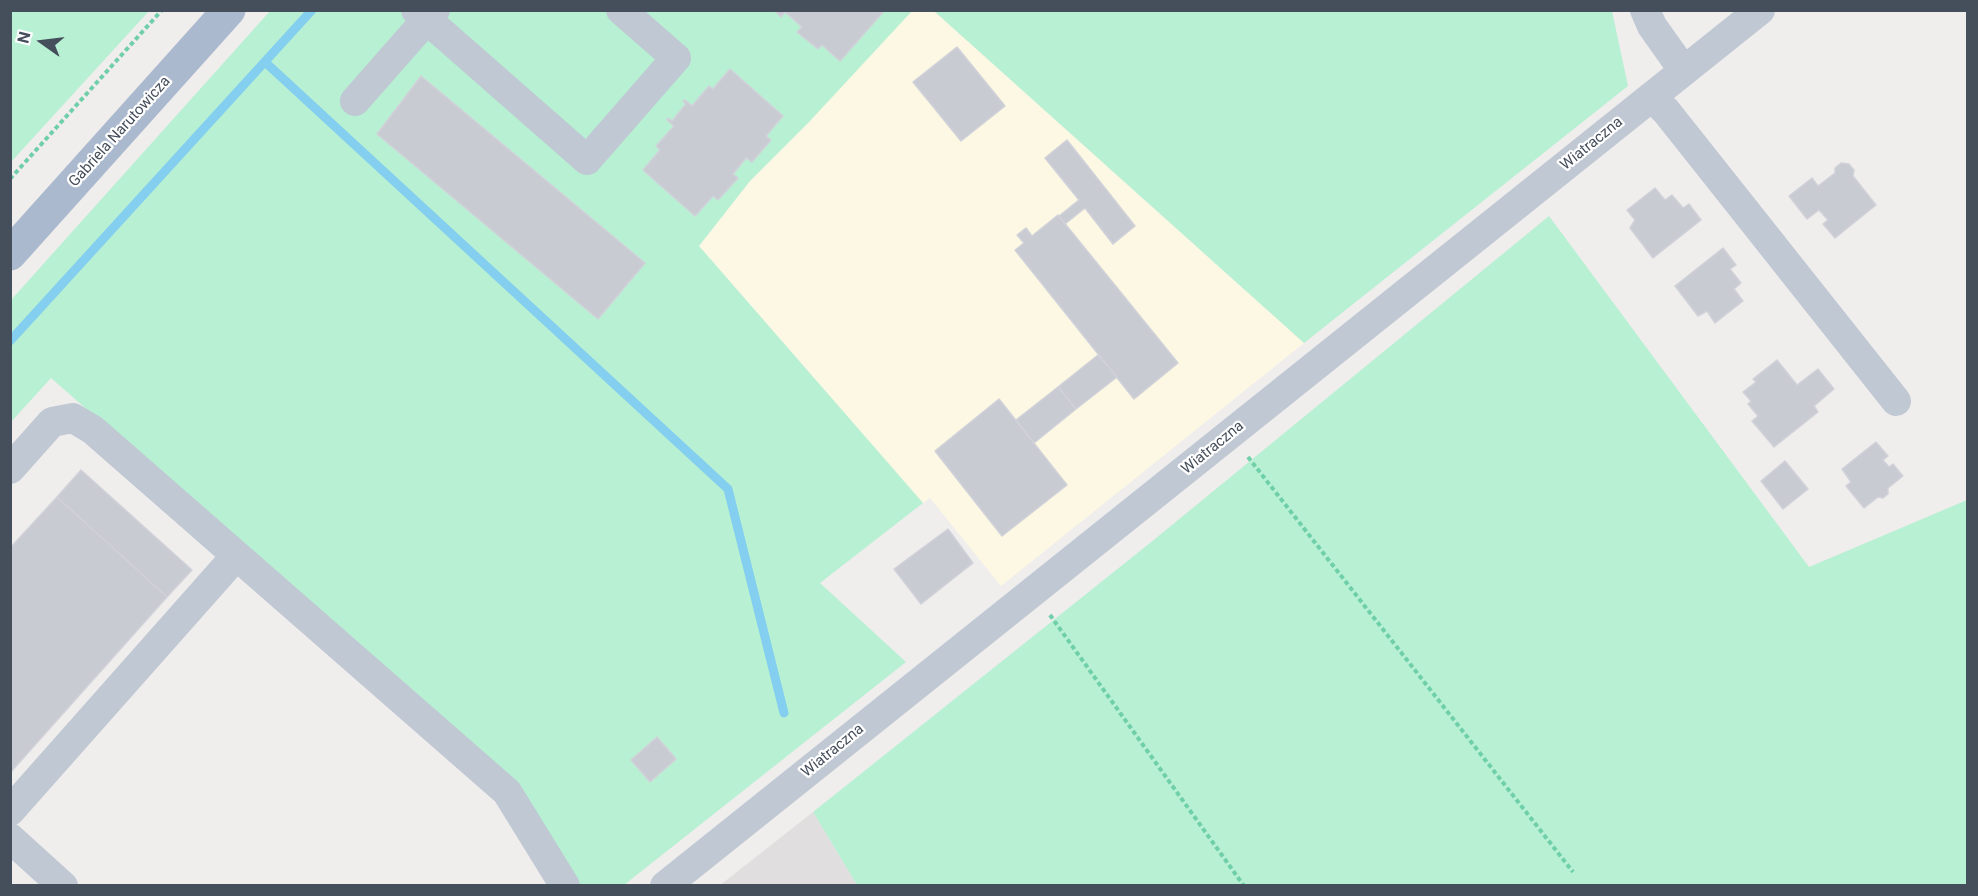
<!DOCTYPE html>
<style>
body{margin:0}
#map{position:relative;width:1978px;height:896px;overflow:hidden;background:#f0eded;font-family:Roboto,sans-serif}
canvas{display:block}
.frame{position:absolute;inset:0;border:12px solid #454e5b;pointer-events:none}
.north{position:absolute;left:12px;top:12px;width:60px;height:60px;-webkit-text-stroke:4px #fff;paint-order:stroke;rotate:284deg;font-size:16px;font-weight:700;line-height:24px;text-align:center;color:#454e5b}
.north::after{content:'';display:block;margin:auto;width:21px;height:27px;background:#454e5b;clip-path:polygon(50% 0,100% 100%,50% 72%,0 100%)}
</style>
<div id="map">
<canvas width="1978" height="896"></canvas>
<div class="frame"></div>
<div class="north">N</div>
</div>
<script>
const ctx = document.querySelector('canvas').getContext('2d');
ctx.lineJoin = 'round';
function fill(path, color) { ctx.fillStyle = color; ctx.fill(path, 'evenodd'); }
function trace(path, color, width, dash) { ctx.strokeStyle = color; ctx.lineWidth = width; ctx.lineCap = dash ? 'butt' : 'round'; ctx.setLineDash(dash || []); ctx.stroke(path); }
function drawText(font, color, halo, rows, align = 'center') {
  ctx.font = font + ' Roboto,sans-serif'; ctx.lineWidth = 4.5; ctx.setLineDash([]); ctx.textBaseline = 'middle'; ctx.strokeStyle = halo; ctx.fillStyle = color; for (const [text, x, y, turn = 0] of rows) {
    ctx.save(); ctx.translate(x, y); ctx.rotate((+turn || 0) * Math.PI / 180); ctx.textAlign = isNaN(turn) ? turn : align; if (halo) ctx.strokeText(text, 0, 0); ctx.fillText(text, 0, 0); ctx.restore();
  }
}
fill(new Path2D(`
 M912,11H934L1304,343L1001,586L930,498L923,503L699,246L750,181Z`), '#fcf8e4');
fill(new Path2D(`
 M813,812L857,885L719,886Z`), '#e1dedf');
fill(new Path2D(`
 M11,10L149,11L11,162L10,11Z
 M270,11H912L809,122L750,181L699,246L923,503L820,583L906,662L624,885H578L520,789L51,378L11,422V300Z
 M934,11H1612L1628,86L1304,343Z
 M1549,216L1809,567L1967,500V885H857L813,812L1150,543Z`), '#b8f0d3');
trace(new Path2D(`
 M265,62L728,489L784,713
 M10,341L312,10`), '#84cfef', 9);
const building = new Path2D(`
 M774,10H885L840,61L822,45L818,49L797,32L802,27L785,12L781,17Z
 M957,47L1005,106L961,141L913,82Z
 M730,69L783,116L766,136L771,140L752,162L746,158L733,174L738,178L718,200L713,196L695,216L643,170L660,150L656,146L674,126L667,120L668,118L672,121L686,104L683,101L685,100L692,106L709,86L713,89Z
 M421,76L645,263L598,319L377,134Z
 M1067,140L1135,226L1113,244L1085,208L1065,224L1059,216L1079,200L1045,158Z
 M1841,163L1849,164L1854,170L1853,176L1876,205L1835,238L1823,224L1828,220L1819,210L1807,219L1789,196L1812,178L1818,186L1835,173V168Z
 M1655,188L1665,200L1672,195L1683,208L1689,204L1701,220L1653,258L1630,228L1635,220L1627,210Z
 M1058,215L1178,363L1134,399L1015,250L1024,243L1017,235L1026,228L1032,236Z
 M1723,248L1736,265L1730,269L1741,283L1734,289L1743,301L1715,323L1707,311L1698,316L1675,286Z
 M1098,355L1117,377L1076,409L1058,387Z
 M1777,360L1797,385L1818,369L1834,389L1814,406L1818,412L1774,447L1752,421L1758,416L1748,404L1751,401L1743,392L1756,382L1753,379Z
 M1058,387L1076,409L1034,443L1016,420Z
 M999,399L1067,485L1002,536L935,451Z
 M1876,442L1888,456L1883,460L1889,467L1893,464L1903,476L1888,488V494L1883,498L1878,497L1864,508L1846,486L1851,482L1842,469Z
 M1785,461L1808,489L1783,509L1761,481Z
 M81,470L192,570L167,597L57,497Z
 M57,497L167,597L10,773V548Z
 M948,529L973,563L921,604L894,569Z
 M657,737L676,759L650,782L631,760Z`);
fill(building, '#c9cbd3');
trace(building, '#d1d2d9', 1.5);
trace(new Path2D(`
 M10,179L162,10
 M1248,457L1573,872
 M1050,615L1244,886`), '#6fcfa9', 4, [4.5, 3]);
trace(new Path2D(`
 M416,10L587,160L676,58L621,10
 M1645,10L1652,26L1684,71
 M1651,97L1666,111L1896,401
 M355,101L435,10
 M10,469L52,422L73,418L93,430L507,792L565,886
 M10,811L236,556
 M10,838L63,886
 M665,886L1760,10`), '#c0c8d3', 30);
trace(new Path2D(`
 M10,254L229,10`), '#abb9ce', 33);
drawText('15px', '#454e5b', '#fff', [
 ["Gabriela Narutowicza",120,132,-48],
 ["Wiatraczna",1592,144,-39],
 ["Wiatraczna",1213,448,-39],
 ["Wiatraczna",833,751,-39]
]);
</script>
